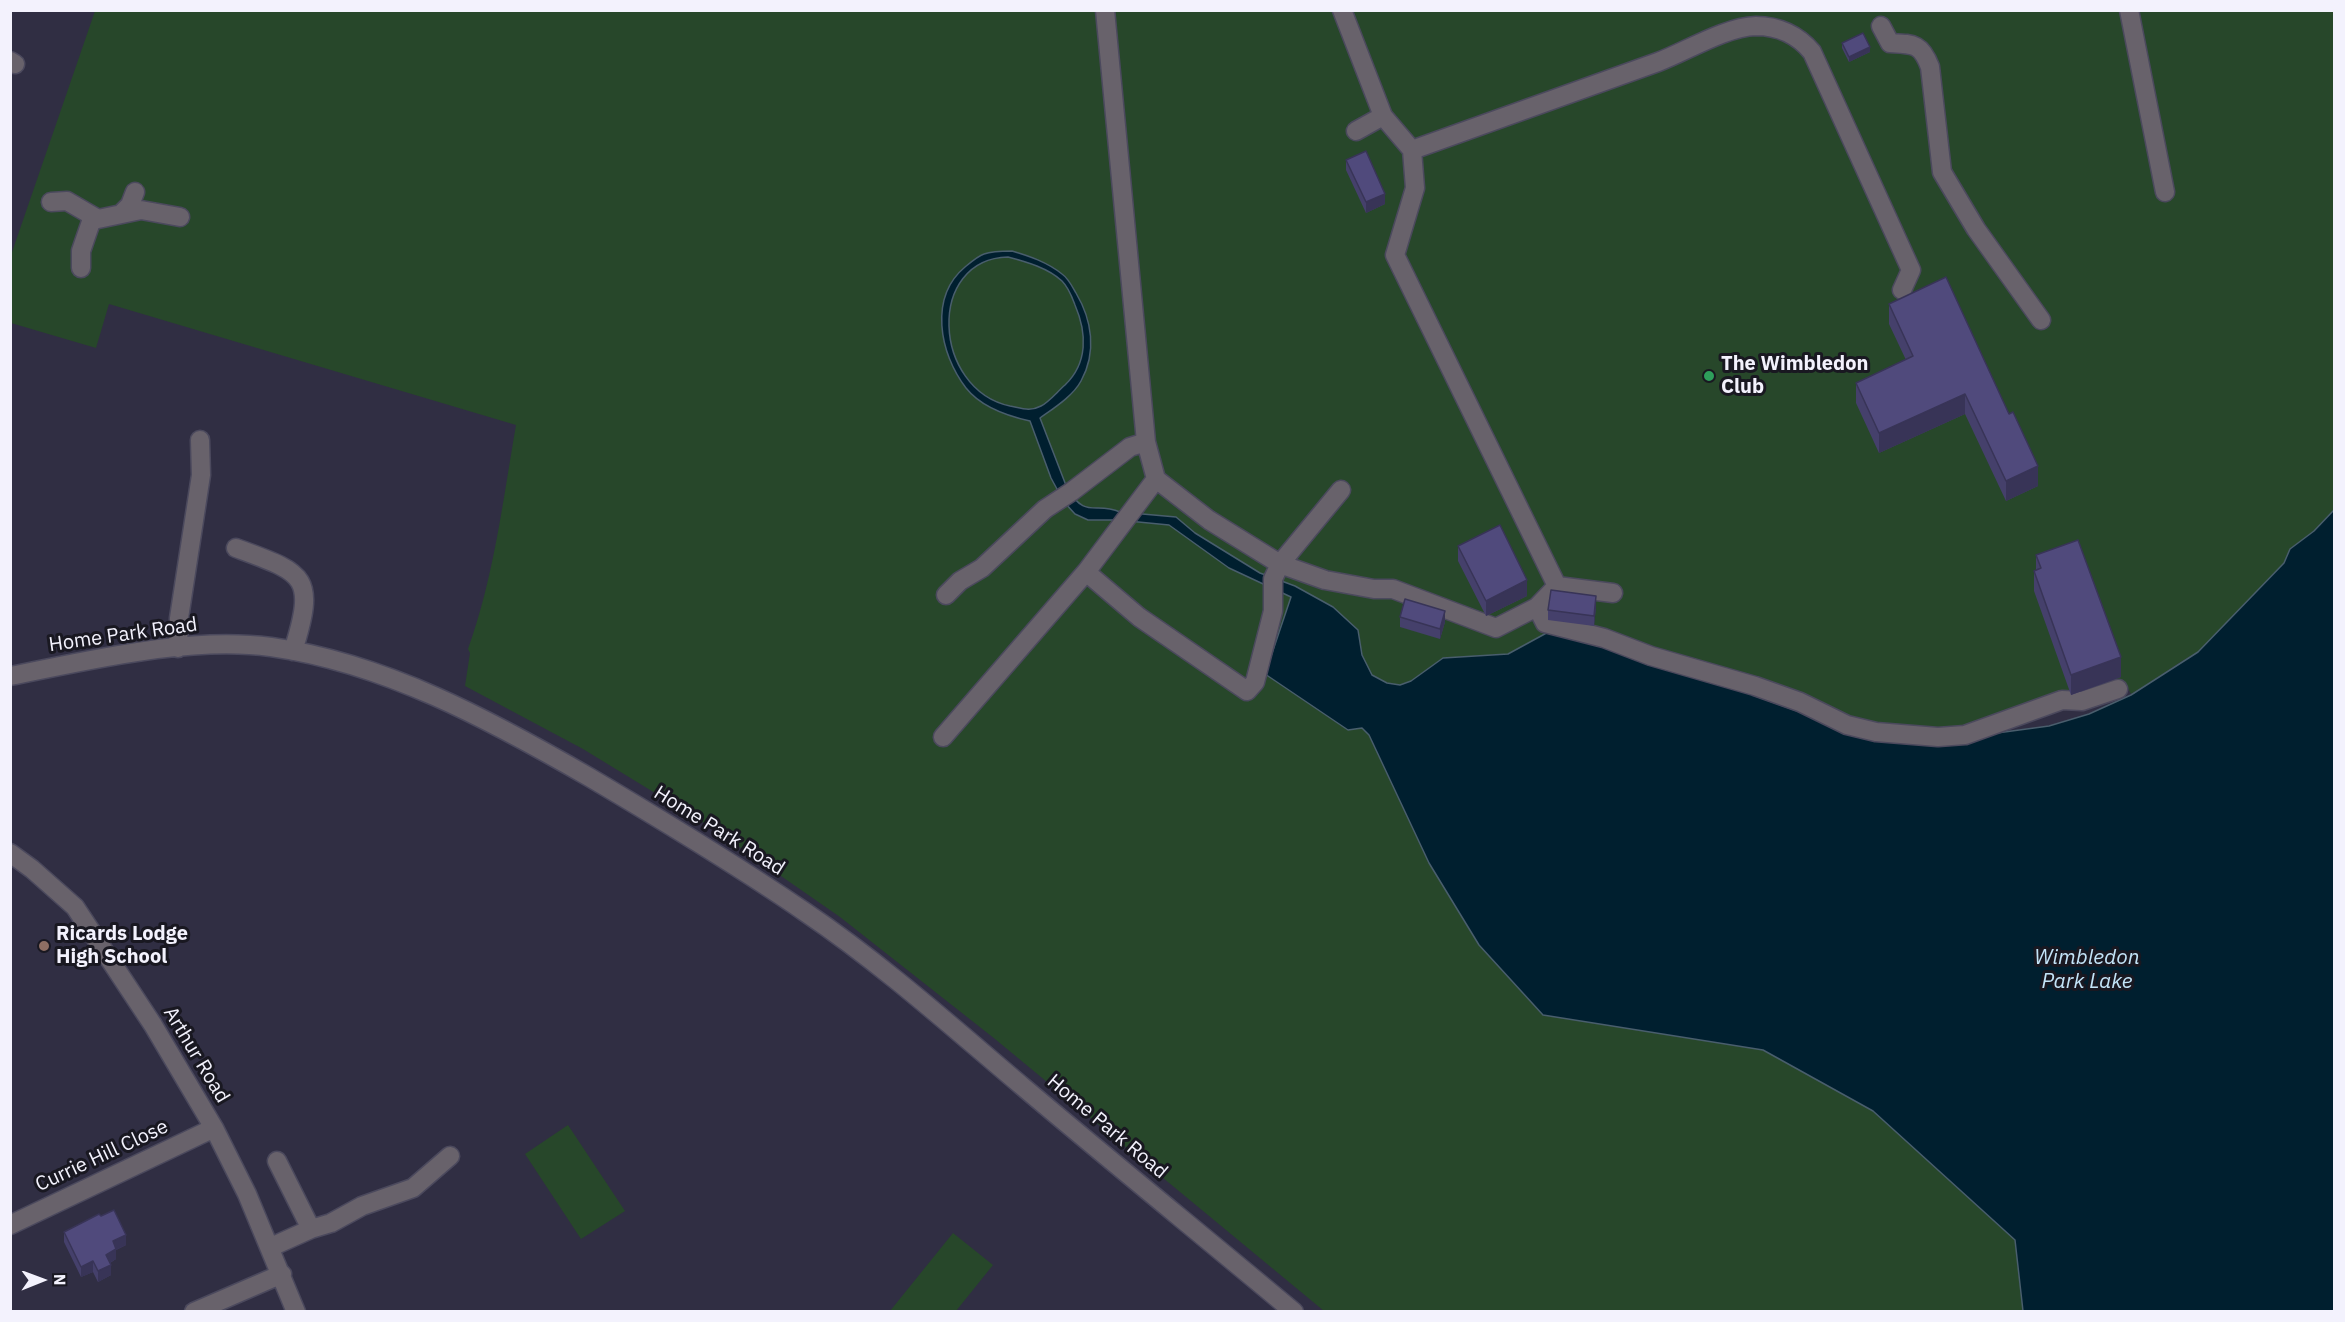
<!DOCTYPE html>
<style>
body{margin:0}
#map{position:relative;width:2345px;height:1322px;overflow:hidden;background:#302e43;font-family:"IBM Plex Sans",sans-serif}
canvas{display:block}
.frame{position:absolute;inset:0;border:12px solid #f3f2fd;pointer-events:none}
.north{position:absolute;left:12px;top:1250px;width:60px;height:60px;-webkit-text-stroke:4px #191821;paint-order:stroke;rotate:89deg;font-size:16px;font-weight:700;line-height:24px;text-align:center;color:#f3f2fd}
.north::after{content:'';display:block;margin:auto;width:21px;height:27px;background:#f3f2fd;clip-path:polygon(50% 0,100% 100%,50% 72%,0 100%)}
</style>
<div id="map">
<canvas width="2345" height="1322"></canvas>
<div class="frame"></div>
<div class="north">N</div>
</div>
<script>
const ctx = document.querySelector('canvas').getContext('2d');
ctx.lineJoin = 'round';
function fill(path, color) { ctx.fillStyle = color; ctx.fill(path, 'evenodd'); }
function trace(path, color, width, dash) { ctx.strokeStyle = color; ctx.lineWidth = width; ctx.lineCap = dash ? 'butt' : 'round'; ctx.setLineDash(dash || []); ctx.stroke(path); }
function drawText(font, color, halo, rows, align = 'center') {
  ctx.font = font + ' "IBM Plex Sans",sans-serif'; ctx.lineWidth = 6; ctx.setLineDash([]); ctx.textBaseline = 'middle'; ctx.strokeStyle = halo; ctx.fillStyle = color; for (const [text, x, y, turn = 0] of rows) {
    ctx.save(); ctx.translate(x, y); ctx.rotate((+turn || 0) * Math.PI / 180); ctx.textAlign = isNaN(turn) ? turn : align; if (halo) ctx.strokeText(text, 0, 0); ctx.fillText(text, 0, 0); ctx.restore();
  }
}
fill(new Path2D(`
 M95,11H2334V510L2314,531L2290,549L2284,563L2198,652C2175,664 2154,681 2131,694L2128,688L2036,719L1946,734L1867,726L1825,710L1804,693L1764,679L1552,630L1508,654L1443,658L1411,681L1400,685L1386,683L1372,675L1362,655L1358,630L1295,586L1265,674L1362,728L1369,735L1429,863L1479,945L1543,1015L1763,1050L1873,1111L2015,1240L2023,1311H1324L995,1039L840,917L709,826L583,749L465,686L470,653L468,649C494,577 503,500 516,425L109,304L96,348L11,323V255Z
 M568,1125L625,1211L581,1239L525,1154Z
 M953,1233L993,1265L956,1311H890Z`), '#27472a');
const water = new Path2D(`
 M1012,251C1029,256 1047,262 1062,274C1068,278 1072,286 1076,293C1092,320 1097,352 1081,381C1073,396 1054,408 1040,418L1067,488C1086,520 1095,501 1120,512L1176,517L1195,533L1260,573L1295,586L1333,607L1358,630L1362,655L1372,675L1387,683L1400,685L1411,681L1443,658L1508,654L1552,630L1653,659L1847,729L1945,740L2049,726L2089,714L2131,695L2198,652L2284,563L2290,549L2314,531L2334,510V1311H2023L2015,1240L1873,1111L1763,1050L1543,1015L1479,945L1429,863L1369,735L1362,728L1348,730L1265,674L1291,597L1229,568L1169,525L1118,520H1088L1075,514L1064,502L1051,478L1030,421C1007,416 981,407 966,388C939,353 929,297 965,267C971,262 978,256 984,254C992,251 1003,251 1012,251ZM1008,257C1027,262 1048,268 1062,281C1069,288 1072,297 1075,305C1087,333 1088,363 1065,385C1057,392 1049,402 1041,406C1030,412 1021,408 1010,406C932,389 926,259 1008,257Z`);
fill(water, '#001f2f');
trace(water, '#495e6d', 1.5);
const minor = new Path2D(`
 M1342,10L1383,116L1412,150
 M2129,10L2165,192
 M1881,26L1890,43C1913,44 1921,43 1930,67L1942,172L1976,229L2041,320
 M10,61L15,64
 M1356,131L1383,116
 M51,202L67,201L98,219L141,210L180,217
 M122,213L130,205L135,192
 M81,268V251L93,216
 M1156,479L1209,520L1280,564L1325,580L1374,589H1393L1496,628L1537,607L1557,586L1395,255L1415,188L1412,150C1494,121 1576,92 1658,62C1687,51 1725,27 1756,26C1778,26 1798,35 1812,52L1911,270L1902,290
 M236,548C304,573 317,575 293,651
 M1086,572L1139,617L1247,691L1255,682L1273,611V579L1280,564L1341,490
 M1557,586L1613,593
 M946,595L960,581L982,568L1045,509L1071,492L1130,447L1146,442
 M1537,607L1545,623L1604,638L1651,656L1755,686L1800,702L1847,725L1876,732L1938,737L1965,735L2062,700L2082,701L2118,689
 M178,648L179,618L201,475L200,440
 M10,676C91,660 189,636 271,647C385,663 490,720 589,777C662,820 735,864 805,912C882,964 951,1026 1022,1086C1112,1162 1203,1236 1294,1312
 M943,737L1086,572L1156,479L1146,442L1105,10
 M10,853L32,869L75,907L153,1025L214,1128L247,1194L296,1312
 M277,1161L311,1229
 M10,1225L214,1128
 M271,1247L311,1229L331,1223L362,1206L413,1188L450,1156
 M194,1312L282,1274`);
trace(minor, '#4b495d', 21);
trace(minor, '#68626b', 18);
fill(new Path2D(`
 M1842,43L1870,52L1849,62L1842,48Z
 M1346,160L1385,204L1366,213L1346,170Z
 M1946,277L2038,486L2006,501L1965,414L1879,453L1856,403V383L1906,360L1889,324V304Z
 M1458,546L1527,596L1486,616L1458,561Z
 M2036,555L2121,677L2071,695L2034,591V571L2036,570Z
 M1596,607L1594,626L1548,620V610Z
 M1400,617L1445,622L1440,639L1400,627Z
 M101,1216L126,1245L116,1250V1259L110,1263L111,1275L98,1282L93,1272L81,1277L64,1242V1232Z`), '#45406b');
fill(new Path2D(`
 M1870,47V52L1849,62V57Z
 M1385,194V204L1366,213V202Z
 M1965,394V414L1879,453V433Z
 M2038,466V486L2006,501V481Z
 M1527,580V596L1486,616V601Z
 M1596,596V607L1594,626V616Z
 M1445,611V622L1440,639V629Z
 M2121,657V677L2071,695V675Z
 M126,1235V1245L116,1250V1259L106,1265V1255L113,1241Z
 M93,1261V1272L81,1277V1267Z
 M111,1265V1275L98,1282V1271Z`), '#383457');
const building = new Path2D(`
 M1863,33L1870,47L1849,57L1842,43Z
 M1366,151L1385,194L1366,202L1346,160Z
 M1946,277L2009,414L2013,412L2038,466L2006,481L1965,394L1879,433L1856,383L1913,356L1889,304Z
 M1500,525L1527,580L1486,601L1458,546Z
 M2078,540L2121,657L2071,675L2034,571L2041,568L2036,555Z
 M1551,590L1596,596L1594,616L1548,610Z
 M1405,599L1445,611L1440,629L1400,617Z
 M114,1210L126,1235L113,1241L116,1249L106,1255L111,1265L98,1271L93,1261L81,1267L64,1232L99,1214L101,1216Z`);
fill(building, '#504a7c');
trace(building, '#383457', 1.5);
for (const [x, y, r, color] of [
 [1709,376,6,"#2e9e5b"],
 [44,946,6,"#8d6e63"]
]) { const dot = new Path2D(); dot.arc(x, y, r, 0, 2 * Math.PI); ctx.fillStyle = color; ctx.fill(dot); trace(dot, '#191821', 2); }
drawText('bold 20px', '#f3f2fd', '#191821', [
 ["The Wimbledon",1721,364],
 ["Club",1721,387],
 ["Ricards Lodge",56,934],
 ["High School",56,957]
], 'left');
drawText('20px', '#f3f2fd', '#191821', [
 ["Home Park Road",123,635,-8],
 ["Home Park Road",719,831,32],
 ["Arthur Road",196,1055,59],
 ["Home Park Road",1107,1127,40],
 ["Currie Hill Close",102,1156,-25]
]);
drawText('italic 21px', '#c3e4f8', '#191821', [
 ["Wimbledon",2087,958],
 ["Park Lake",2087,982]
]);
</script>
